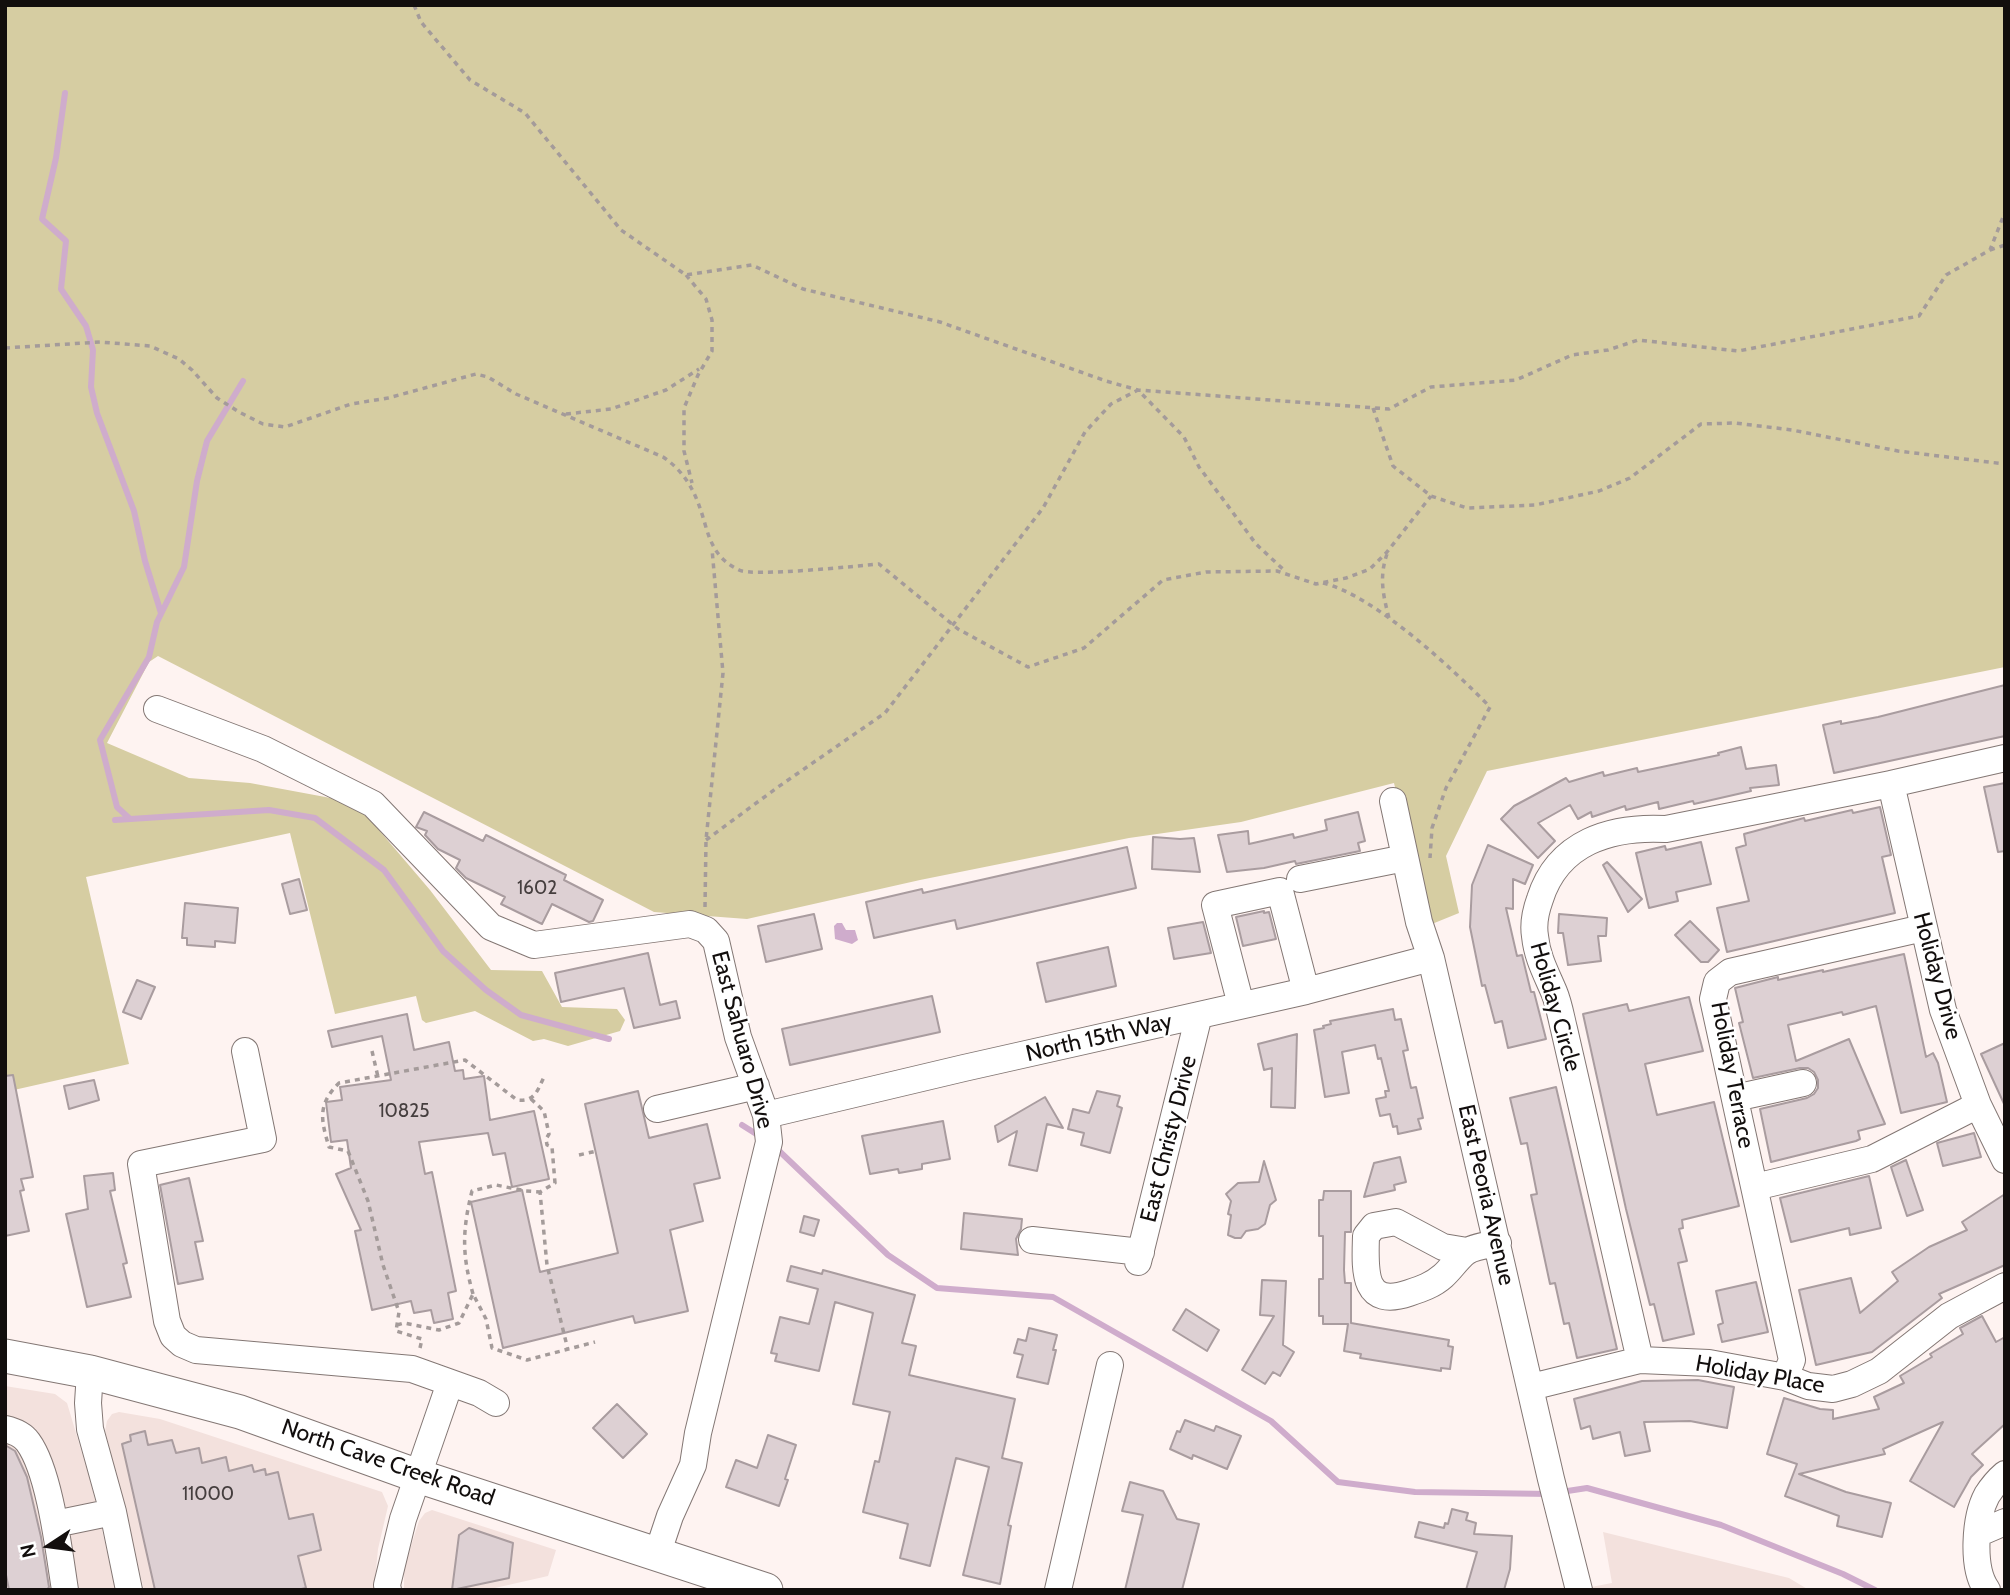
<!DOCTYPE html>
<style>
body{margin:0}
#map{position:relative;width:2010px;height:1595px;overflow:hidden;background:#fef3f1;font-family:Cabin,sans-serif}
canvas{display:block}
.frame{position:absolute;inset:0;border:7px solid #120e0d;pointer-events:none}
.north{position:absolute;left:14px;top:1511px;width:70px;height:70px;-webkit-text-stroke:5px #fff;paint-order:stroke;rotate:257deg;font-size:19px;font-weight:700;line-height:28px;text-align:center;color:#120e0d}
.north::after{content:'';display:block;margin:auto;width:24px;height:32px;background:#120e0d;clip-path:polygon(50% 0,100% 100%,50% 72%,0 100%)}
</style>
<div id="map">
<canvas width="2010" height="1595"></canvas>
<div class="frame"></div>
<div class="north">N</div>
</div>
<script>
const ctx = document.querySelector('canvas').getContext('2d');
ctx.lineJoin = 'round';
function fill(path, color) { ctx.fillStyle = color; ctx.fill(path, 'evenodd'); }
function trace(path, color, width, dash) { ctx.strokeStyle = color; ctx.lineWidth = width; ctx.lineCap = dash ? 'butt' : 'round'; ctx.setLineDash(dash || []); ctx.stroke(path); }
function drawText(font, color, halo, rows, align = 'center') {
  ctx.font = font + ' Cabin,sans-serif'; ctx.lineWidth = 5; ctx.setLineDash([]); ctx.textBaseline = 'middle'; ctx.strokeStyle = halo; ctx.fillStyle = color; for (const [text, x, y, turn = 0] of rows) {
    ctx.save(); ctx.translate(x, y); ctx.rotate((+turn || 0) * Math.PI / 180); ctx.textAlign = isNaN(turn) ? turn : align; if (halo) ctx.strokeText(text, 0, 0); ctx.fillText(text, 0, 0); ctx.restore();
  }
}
fill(new Path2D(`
 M5,1386L55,1394L67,1403L91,1483L116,1590H5Z
 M119,1412L160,1419L382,1492L388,1506L378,1549L374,1590H144L105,1431L107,1421L112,1414Z
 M432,1510L556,1550L548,1576L486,1590H404V1568L419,1521L425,1513Z
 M1603,1532L1789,1578L1809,1590H1592L1591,1587L1612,1583Z`), '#f3e1dd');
fill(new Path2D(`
 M5,5H2005V667L1487,771L1446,856L1459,913L1427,926L1394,783L1241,822L1129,838L920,880L747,919L654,912L158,656L149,662L107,743L189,778L250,783L336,799L367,816L430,890L491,970L542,971L562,1007L617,1009L625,1020L620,1031L568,1046L544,1039L533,1041L475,1011L426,1023L422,1020L416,996L335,1014L290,833L86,877L129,1064L5,1092Z`), '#d6cda2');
fill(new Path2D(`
 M837,923H842L846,930H855L858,940L852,944L835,939L834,926Z`), '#cfaccc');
trace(new Path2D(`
 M65,93L56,158L42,219L66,241L61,289L86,326L93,350L91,387L97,413L134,511L145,561L161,613
 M129,818L117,807L100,740L149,657L157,622L184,567L197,481L207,441L243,381
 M115,820L269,810L315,818L384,870L443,951L486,990L521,1015L609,1039
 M742,1125L761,1137
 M775,1147L888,1255L937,1288L1053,1297L1271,1421L1338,1482L1415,1492L1550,1494
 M1561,1492L1587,1488L1721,1525L1843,1574L1875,1590`), '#cfaccc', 6);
const building = new Path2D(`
 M2005,685V736L1834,773L1823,725L1841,721V724L1878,717Z
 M1741,747L1746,769L1776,765L1779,785L1750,788L1751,791L1694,804L1693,801L1659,809L1658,802L1626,810L1625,806L1592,817L1591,812L1578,819L1570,805L1538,823L1555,841L1538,858L1501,819L1514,806L1566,778L1569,782L1603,772L1604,776L1637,768L1638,772L1719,755L1718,753Z
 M2005,783V851L1998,852L1984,787Z
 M1880,807L1891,855L1882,857L1895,913L1727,952L1717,908L1749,901L1736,848L1746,845L1744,834L1804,818L1805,821L1852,810L1853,813Z
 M424,812L483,841L486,835L566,875L564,880L603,900L593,921L589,922L552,904L542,924L501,904L505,897L466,878L456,868L460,860L438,849L425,835L427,831L416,827Z
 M1358,812L1365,841L1358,843L1360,851L1296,864L1295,861L1264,868L1227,872L1218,835L1248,831L1249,844L1293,834L1294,838L1327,830L1325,820Z
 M1153,837L1180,839L1194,838L1200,872L1152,869Z
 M1701,842L1711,884L1676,892L1678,901L1649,908L1636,853L1665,846L1666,850Z
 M1488,845L1533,865L1525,884L1513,879V909L1506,908L1517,956L1522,955L1531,992H1534L1546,1039L1508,1048L1502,1021L1495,1023L1485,985L1482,986L1470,927L1472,885Z
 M1127,847L1136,888L957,929L955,920L874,938L866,902L922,889L923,893Z
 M1607,862L1642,899L1628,912L1603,865Z
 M299,879L307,910L290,914L282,884Z
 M185,903L238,908L235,943L215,941V947L187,945V938H182Z
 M1264,911V913L1269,912L1276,939L1243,946L1236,917Z
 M814,914L822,949L766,962L758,926Z
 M1559,914L1607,918L1606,936H1598L1601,961L1568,965L1563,933H1558Z
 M1690,921L1719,950L1708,962H1701L1675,935Z
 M1203,922L1211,953L1174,959L1168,928Z
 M1108,947L1116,986L1046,1002L1037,963Z
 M648,953L660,1005L676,1001L680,1018L634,1028L624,988L561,1002L555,973Z
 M1904,954L1926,1057L1933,1053L1938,1063L1947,1102L1901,1113L1876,1006L1843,1015L1842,1012L1788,1025L1796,1061L1849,1039L1885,1124L1858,1131L1860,1139L1856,1141L1771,1162L1760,1109L1807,1098L1814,1094L1818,1088V1080L1814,1072L1808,1068H1800L1753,1078L1739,1023L1743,1022L1735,988L1778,977V980L1823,970V972Z
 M137,980L155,987L141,1019L123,1012Z
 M932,996L940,1032L790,1065L782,1029Z
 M1689,997L1703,1051L1645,1064L1657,1115L1714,1102L1739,1206L1682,1220L1683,1228L1679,1229L1687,1261L1678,1263L1694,1334L1663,1341L1654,1304L1650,1305L1626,1209L1583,1014L1627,1004L1629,1011Z
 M1393,1009L1395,1020L1401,1019L1408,1050L1403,1051L1411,1088L1416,1087L1423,1118L1418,1119L1421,1129L1398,1134L1397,1126L1393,1127L1390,1114L1380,1116L1376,1099L1386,1097L1385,1091H1389L1381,1058L1378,1059L1375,1045L1342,1052L1349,1093L1325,1097L1314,1030L1324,1028L1323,1026L1331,1024L1330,1021Z
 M407,1014L414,1050L449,1042L455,1071L463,1070L464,1079L484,1076L490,1120L534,1111L549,1179L512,1187L505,1153L493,1155L488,1133L419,1142L425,1174L432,1172L456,1291L448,1293L453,1319L434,1323L431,1310L414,1313L411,1301L372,1310L355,1231L361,1230L336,1174L351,1168L347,1140L331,1142L326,1102L342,1100L340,1087L391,1080L382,1036L332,1047L328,1031Z
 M1297,1034L1295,1108L1271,1107L1272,1068L1264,1070L1258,1044Z
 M2005,1043V1106L1981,1054Z
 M13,1075L33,1177L21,1179L24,1190L20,1191L29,1231L5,1236V1076Z
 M94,1080L99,1100L69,1109L64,1086Z
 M1556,1087L1617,1349L1577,1358L1569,1323L1564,1324L1555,1283L1550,1284L1531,1195L1537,1194L1527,1143L1521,1144L1510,1098Z
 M638,1091L649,1138L707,1124L720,1178L694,1184L703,1221L670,1230L688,1311L635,1323L633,1316L503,1348L471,1202L522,1190L540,1272L618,1253L585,1104Z
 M1097,1091L1120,1096L1117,1106L1122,1108L1110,1153L1081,1145L1084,1133L1068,1129L1073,1109L1089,1113Z
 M1045,1097L1063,1128L1047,1124L1037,1171L1009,1165L1017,1131L998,1142L995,1126Z
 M943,1121L950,1159L922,1164V1169L899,1173L898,1169L870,1174L862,1136Z
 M1974,1133L1981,1157L1943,1166L1937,1143Z
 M1400,1157L1406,1182L1394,1185L1395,1190L1364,1197L1374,1163Z
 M1906,1160L1923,1210L1907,1216L1891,1167Z
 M1264,1161L1276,1200L1270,1205L1265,1224L1258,1229L1246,1231L1241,1238H1235L1228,1235L1231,1215L1228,1214L1231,1201L1226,1194L1238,1183L1259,1182Z
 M113,1173L115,1190L110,1191L127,1263L123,1264L131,1297L87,1307L66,1214L88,1209L84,1176Z
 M1869,1176L1881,1228L1850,1235L1849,1228L1791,1242L1780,1198Z
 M189,1178L203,1241L195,1242L203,1279L178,1284L160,1185Z
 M1324,1191H1351V1232H1345L1344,1270L1345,1283H1351V1323L1449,1340L1448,1346L1453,1347L1450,1369L1441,1368V1371L1360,1358L1361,1354L1344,1351L1348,1324H1323V1316H1319V1279H1323V1236H1319V1200H1323Z
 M2005,1194V1265L1939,1294L1942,1298L1872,1352L1816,1365L1799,1290L1851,1278L1860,1313L1898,1281L1892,1272L1929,1247L1967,1230L1962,1222Z
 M964,1213L1022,1219L1021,1229L1016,1239L1018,1255L961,1249Z
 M804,1216L819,1220L814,1236L800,1232Z
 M791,1266L822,1274L823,1270L915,1295L902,1343L916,1346L909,1375L1015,1399L1002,1458L1022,1463L1008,1525L1011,1526L1000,1584L963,1575L989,1467L956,1458L930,1566L900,1558L908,1524L863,1512L875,1461L879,1462L890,1412L853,1404L873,1313L835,1302L819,1371L775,1361L777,1354L771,1353L780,1317L809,1324L818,1289L787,1281Z
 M1262,1280L1286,1281L1283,1345L1294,1352L1280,1376L1273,1372L1265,1384L1242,1370L1274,1316L1260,1315Z
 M1756,1282L1768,1332L1722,1342L1718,1325L1723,1323L1716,1291Z
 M1186,1309L1219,1330L1207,1351L1173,1330Z
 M1982,1316L1996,1342L2005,1337V1424L1972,1454L1983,1465L1971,1477L1954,1507L1910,1481L1943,1422L1883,1449L1885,1454L1799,1474L1846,1492L1891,1503L1882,1537L1837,1526L1839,1516L1785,1496L1797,1464L1767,1454L1784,1398L1820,1409L1833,1410V1419L1879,1409L1874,1397L1904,1383L1900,1376L1932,1357L1930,1354L1963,1334L1960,1328Z
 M1029,1328L1057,1335L1053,1350H1056L1048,1384L1017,1377L1023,1355L1014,1353L1018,1339L1026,1341Z
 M1698,1380L1734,1387L1727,1428L1690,1421L1644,1422L1650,1451L1625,1456L1620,1432L1593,1439L1590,1426L1581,1429L1574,1399L1642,1381Z
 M617,1404L647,1434L623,1458L593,1428Z
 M1185,1420L1214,1431L1216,1426L1241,1436L1227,1469L1193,1455L1192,1459L1170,1449L1177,1431L1180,1432Z
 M145,1431L148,1445L172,1440L176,1453L199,1448L202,1463L226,1457L229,1471L252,1465L254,1472L265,1469L266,1475L278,1472L289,1519L313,1514L321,1550L298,1556L306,1588L297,1590H155L122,1444L131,1441L130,1435Z
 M768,1435L796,1445L785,1479L788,1480L779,1506L726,1487L736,1460L757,1468Z
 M5,1445L15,1451L27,1477L41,1537L49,1587L47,1590H9L5,1570Z
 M1130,1482L1163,1491L1177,1519L1199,1524L1182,1590H1125L1143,1515L1122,1511Z
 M1452,1509L1468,1513L1466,1520L1476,1523L1474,1534L1512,1536L1510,1569L1504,1590H1466L1477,1552L1415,1537L1419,1522L1444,1528L1445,1523L1448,1524Z
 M469,1528L513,1543L509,1578L452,1590L459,1535Z`);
fill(building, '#ddd0d3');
trace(building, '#a99c9f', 2);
const minor = new Path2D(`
 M157,709L263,749L373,804L491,927L534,945L690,924L706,930L716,941L738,1037L766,1115L769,1142L698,1433L693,1465L670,1516L657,1555
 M1891,784L1943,1010L1978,1105L2005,1160
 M1393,801L1419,922L1431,958L1551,1479L1579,1590
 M1300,879L1405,858
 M1241,1005L1215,905L1280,891L1306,991
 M245,1051L263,1139L141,1164L167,1321L173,1336L182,1344L196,1350L412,1369L479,1393L496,1403
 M1735,1098L1803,1083
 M657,1109L756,1086
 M766,1115L964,1068L1306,991L1431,958
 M1755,1187L1872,1159L1978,1105
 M1032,1240L1141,1252
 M1467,1251L1443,1247L1396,1222L1374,1226L1366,1236C1365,1270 1362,1309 1409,1293C1421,1289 1433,1285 1443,1276C1451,1269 1457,1259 1466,1252C1473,1247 1488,1245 1498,1243
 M1138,1262L1199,1015
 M1640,1360L1564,1029C1561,1017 1559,1004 1554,992C1546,973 1537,957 1535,936C1533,924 1536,910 1540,899C1558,842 1611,826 1666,829L1891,784L2005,758
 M90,1372L88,1403L90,1429L113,1512L129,1590
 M1785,1377L1792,1360L1713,999L1717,982L1730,972L1923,928
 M1531,1387L1640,1360L1709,1363L1785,1377L1808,1386L1833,1389L1852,1384L1879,1371L1949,1316L2005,1286
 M5,1429C14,1431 23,1435 28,1442C50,1472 59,1552 65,1590
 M55,1524L113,1512
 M1977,1534L2005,1522
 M388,1590L387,1585L403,1519L450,1383
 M1058,1590L1110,1365
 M1987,1590C1971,1568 1975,1517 1987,1495C1992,1487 1998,1480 2005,1474`);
const major = new Path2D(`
 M5,1356L90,1372L240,1412L418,1476L766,1590`);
trace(minor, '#837774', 28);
trace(major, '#837774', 35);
trace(new Path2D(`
 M414,5L421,22L470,80L525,113L621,230L686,275L752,265L803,289L940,322L1106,381L1138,390L1389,409L1431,387L1516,380L1572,355L1608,350L1638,340L1738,351L1919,316L1946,275L1990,250L2005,212
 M1990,250L2005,245
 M686,275L706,299L712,320V351L698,375L684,408V451L692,483
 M5,348L100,342L150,346L179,359L192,370L217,398L239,412L263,424L285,427L351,404L388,398L476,374L488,377L516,394L663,457C688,474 697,496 705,524C711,545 718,560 739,570C752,577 857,566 879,564L958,629L1028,667L1084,648L1163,580L1206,572L1277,571L1316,584L1346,578L1370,569L1387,552L1431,496
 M1373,408L1393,466L1431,496L1467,508L1535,505L1599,491L1630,478L1701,424L1735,423L1792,430L1898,451L2005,464
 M566,414L611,409L666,390L699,369
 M1387,554C1379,577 1383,595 1389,618
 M1323,583C1374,595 1454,670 1490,707L1446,788L1432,828L1430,858
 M706,840L778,787L885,713L1043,508L1085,432L1111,404L1138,390L1184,437L1199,467L1231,510L1256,544L1286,572
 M705,907L706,840L723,673L712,549
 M372,1051L378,1077
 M531,1099L544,1111L549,1134L546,1139L547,1145L552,1147L555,1183L540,1192L547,1265L568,1350
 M579,1155L597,1151
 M473,1294C462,1255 462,1231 472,1191L496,1185L526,1191L540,1192
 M397,1325L404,1323L439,1330L459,1323L473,1294L486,1319L492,1348L527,1360L595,1342
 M420,1348L422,1339L396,1331L399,1312L383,1265L368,1201L348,1151L329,1147C321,1120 317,1105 339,1083L465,1060L517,1100C535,1102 537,1091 544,1077`), '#a49b9a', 3.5, [5, 5]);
trace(minor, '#fff', 26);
trace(major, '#fff', 33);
drawText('19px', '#453e3e', null, [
 ["1602",537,888],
 ["10825",404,1111],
 ["11000",208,1494]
]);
drawText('23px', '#120e0d', '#fff', [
 ["Holiday Drive",1937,976,75],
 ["Holiday Circle",1555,1007,74],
 ["North 15th Way",1099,1038,-13],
 ["East Sahuaro Drive",742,1040,75],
 ["Holiday Terrace",1732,1075,79],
 ["East Christy Drive",1169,1139,-76],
 ["East Peoria Avenue",1486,1195,77],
 ["Holiday Place",1760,1375,10],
 ["North Cave Creek Road",388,1463,19]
]);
</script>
